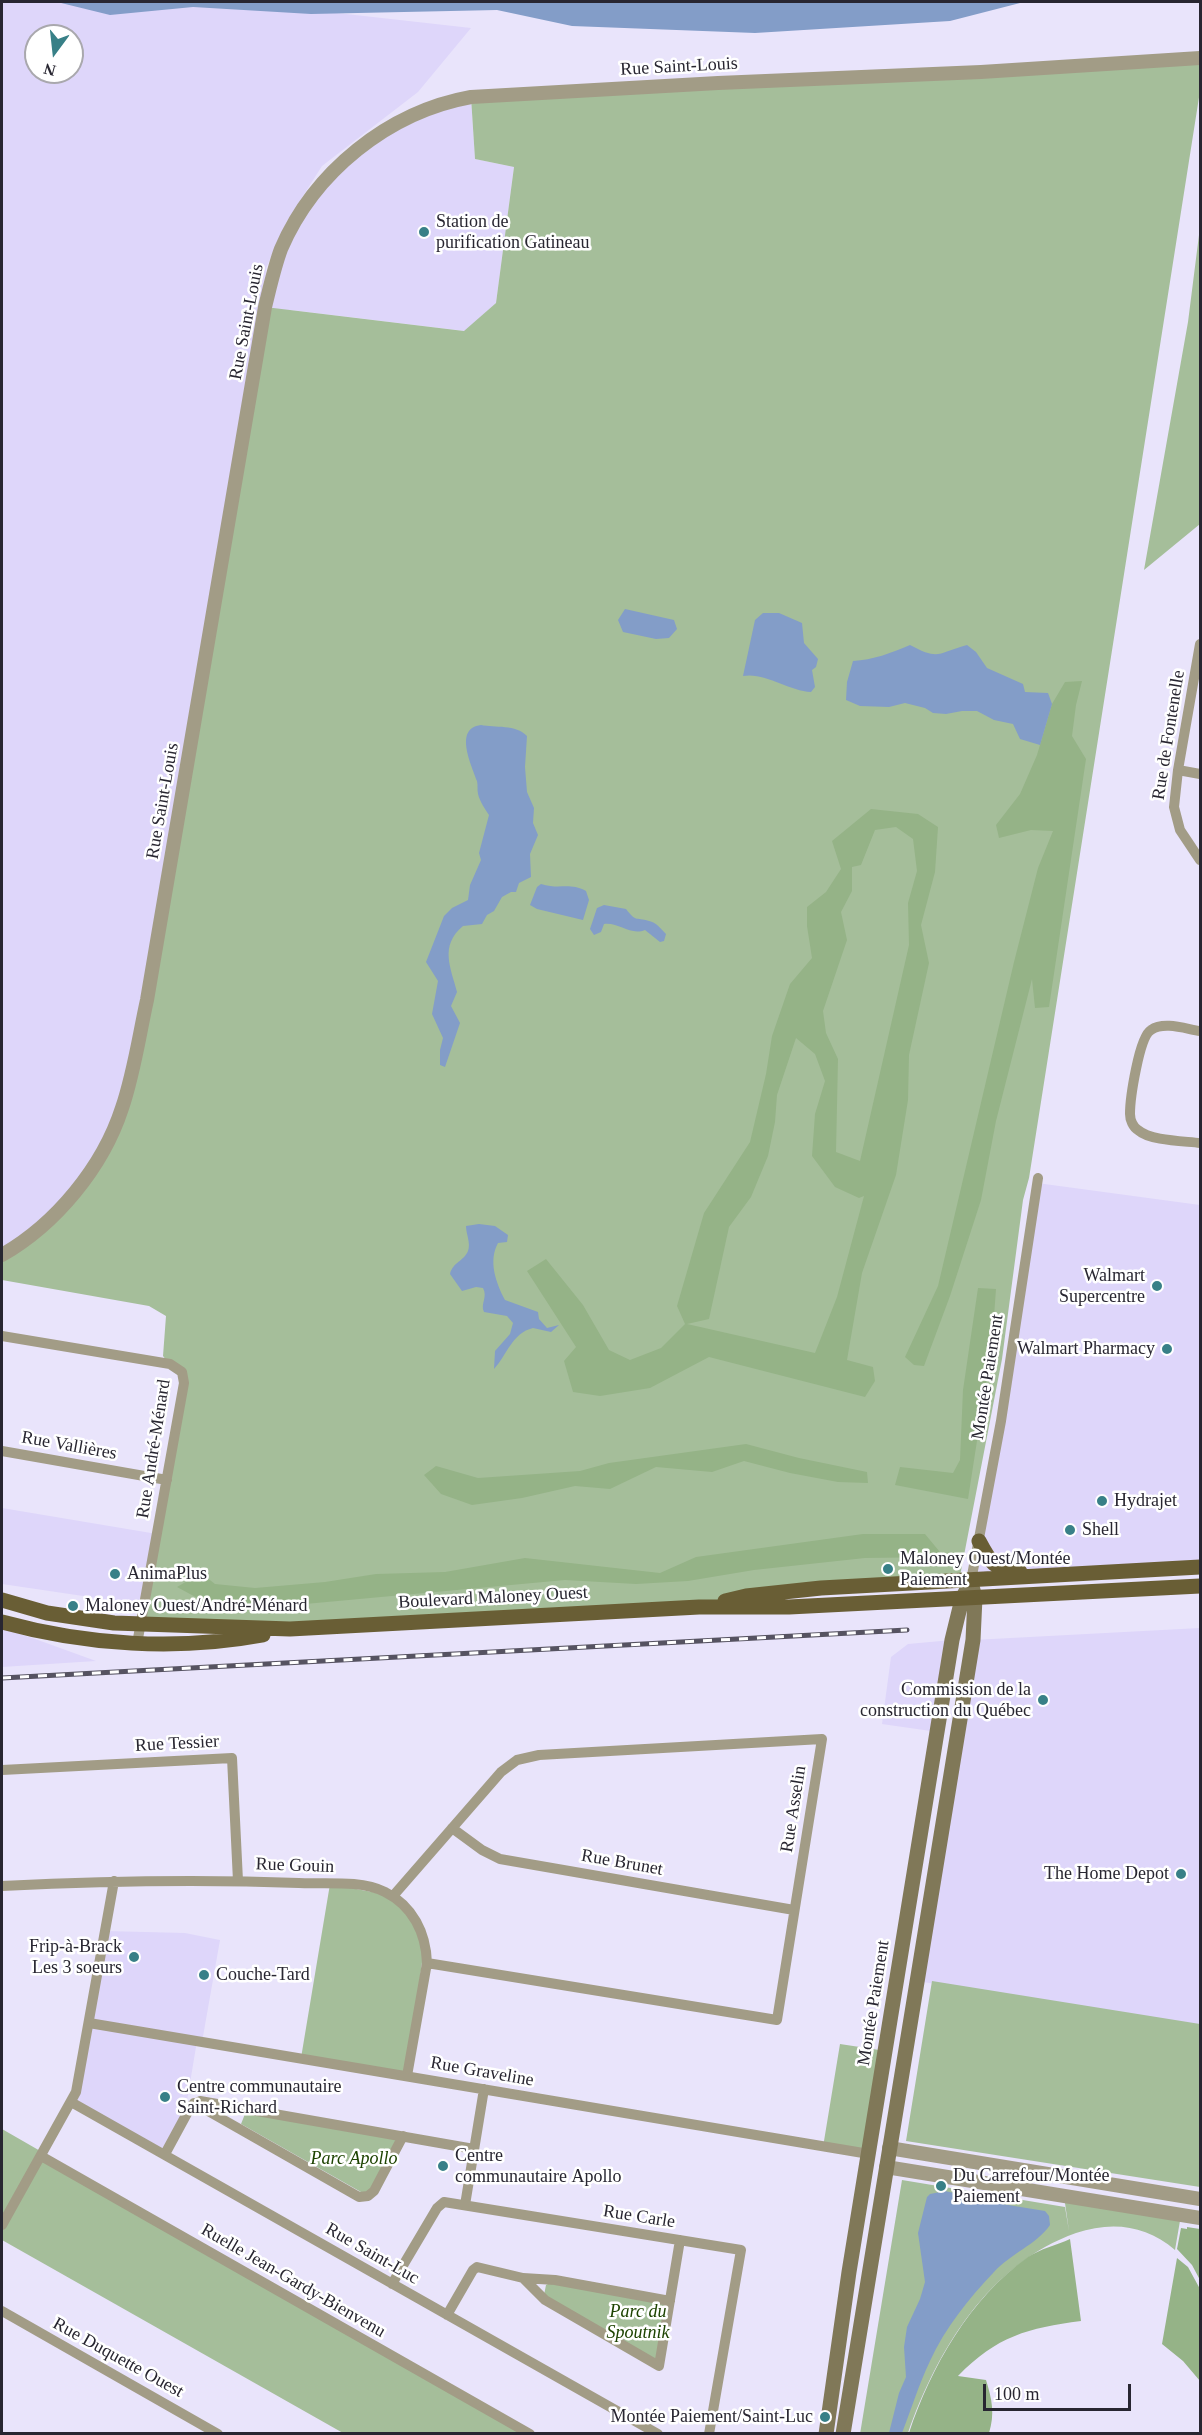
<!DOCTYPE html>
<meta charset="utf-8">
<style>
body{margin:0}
#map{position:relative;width:1202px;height:2435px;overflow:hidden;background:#e9e4fb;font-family:"Times New Roman",serif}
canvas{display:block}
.frame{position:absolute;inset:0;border:3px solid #282631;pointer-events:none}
.north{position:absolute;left:24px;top:24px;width:60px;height:60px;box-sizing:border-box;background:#fff;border:2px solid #a9a8ad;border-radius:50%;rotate:195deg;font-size:16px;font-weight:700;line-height:24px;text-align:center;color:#282631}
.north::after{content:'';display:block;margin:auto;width:21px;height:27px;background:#388087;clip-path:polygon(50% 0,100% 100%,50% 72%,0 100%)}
.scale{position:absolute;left:983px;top:2384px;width:148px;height:27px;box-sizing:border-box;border:3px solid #282631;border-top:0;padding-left:8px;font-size:18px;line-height:21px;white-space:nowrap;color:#282631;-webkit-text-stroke:4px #fff;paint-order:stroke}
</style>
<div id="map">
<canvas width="1202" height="2435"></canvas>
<div class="frame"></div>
<div class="north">N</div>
<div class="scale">100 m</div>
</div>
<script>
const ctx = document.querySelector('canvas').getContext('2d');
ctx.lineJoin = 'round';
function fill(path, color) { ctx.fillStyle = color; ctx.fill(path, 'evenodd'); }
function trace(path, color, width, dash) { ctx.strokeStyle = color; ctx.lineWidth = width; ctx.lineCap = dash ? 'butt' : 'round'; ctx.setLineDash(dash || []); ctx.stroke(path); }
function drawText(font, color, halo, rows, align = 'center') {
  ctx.font = font + ' "Times New Roman",serif'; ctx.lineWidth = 5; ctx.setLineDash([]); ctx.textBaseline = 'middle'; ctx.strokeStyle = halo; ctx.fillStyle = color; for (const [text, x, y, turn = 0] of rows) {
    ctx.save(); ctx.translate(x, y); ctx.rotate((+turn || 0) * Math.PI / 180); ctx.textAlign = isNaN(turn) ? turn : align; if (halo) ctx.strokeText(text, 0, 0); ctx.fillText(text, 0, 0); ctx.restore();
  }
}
fill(new Path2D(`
 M2,2H239L471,28L418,92L322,166L287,221L266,268L265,303L291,229L365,144L471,97L475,159L514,167L496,303L465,331L291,310L133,1070L87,1176L2,1254ZM36,36H72V72H36Z
 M1037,1183L1200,1205V1567L971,1581Z
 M2,1508L157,1534L144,1605L2,1584Z
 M2,1628L38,1640L96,1661L2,1667Z
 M1200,1628V2027L917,1981L973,1640Z
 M952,1640L938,1732L882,1724L891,1657L908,1644Z
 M105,1931L185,1933L220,1940L202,2042L197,2041L184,2119L165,2154L71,2102Z`), '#ded6fa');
fill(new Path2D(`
 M1200,58V91L1029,1178L1023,1200L1002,1359L960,1576L699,1607L455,1620L141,1624L184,1383L163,1356L166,1316L149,1306L2,1280V1255L69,1198L123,1107L265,307L464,331L496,303L514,167L475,159L471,97Z
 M1200,227V524L1144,570L1188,322Z
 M330,1884L393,1896L425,1940L407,2076L301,2058Z
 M932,1981L1200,2024V2187L906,2141Z
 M840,2044L886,2051L869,2154L823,2147Z
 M252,2110L403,2136L368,2196L241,2124L245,2114Z
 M2,2129L42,2152L530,2433H343L2,2240Z
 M902,2180L1065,2207L1069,2231L1064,2196L1181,2215L1175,2250C1146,2225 1112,2221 1076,2233C989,2264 937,2350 908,2433L860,2434Z
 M550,2283L670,2301L659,2366L544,2295L546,2285Z`), '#a5be9a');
fill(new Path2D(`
 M1082,681L1076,705L1072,736L1086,759L1049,1007L1035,1008L1032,979L996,1121L981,1200L950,1296L924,1366L914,1365L905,1357L938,1286L1014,962L1038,868L1053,831L1031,830L999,838L996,825L1020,794L1037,755L1052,704L1065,682Z
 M871,809L918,814L938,827L935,872L921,925L929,963L909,1055L908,1100L896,1175L862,1273L847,1360L873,1367L875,1381L865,1397L709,1357L650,1388L600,1396L573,1392L564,1361L576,1347L527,1271L546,1259L583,1305L609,1350L630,1360L661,1348L685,1324L677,1306L704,1213L750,1142L766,1074L772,1036L790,984L812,958L807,926V907L826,892L841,869L832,841ZM896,827L913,839L917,871L908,903L909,945L860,1161L836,1152L838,1059L826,1033L823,1011L847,940L841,912L852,891V867L861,865L875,830ZM796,1038L815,1054L825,1081L815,1114L812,1156L835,1187L859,1198L864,1196L837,1297L815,1353L687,1324L709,1319L729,1227L751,1197L768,1156L775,1122L777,1095Z
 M978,1288L996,1289L992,1344L968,1499L895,1485L900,1467L953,1473L960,1460L963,1390Z
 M746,1444L799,1458L867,1472L868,1483L838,1482L790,1473L744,1461L712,1472L656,1467L610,1489L575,1486L522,1498L472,1505L441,1494L424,1475L436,1466L478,1478L580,1471L609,1463Z
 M863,1534H925L944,1557L865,1558L754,1570L688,1581L636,1584L565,1580L262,1608L214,1607L177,1587L201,1573L215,1584L255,1588L325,1582L376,1574L445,1572L525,1558L660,1573L696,1557Z
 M1187,2227L1200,2229V2280L1192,2265L1177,2249L1181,2228L1187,2229Z
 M1070,2239L1081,2321C1028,2328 997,2336 958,2376L986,2380C992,2399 995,2414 989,2433H909C931,2367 970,2298 1028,2257C1040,2249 1057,2245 1070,2239Z
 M1177,2258L1188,2267L1200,2289V2381L1183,2361L1162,2344Z`), '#95b387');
fill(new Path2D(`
 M57,2H1024L950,21L755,33L572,26L497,10L311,14L193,7L110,15Z
 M625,609L674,620L677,629L669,638L656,639L623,632L618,620Z
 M763,613H779L802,623L804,643L818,659L816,667L812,670L815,687L811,692C789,691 765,672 743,676L755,620Z
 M910,645C940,661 937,653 967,645L976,652L987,668L1023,684L1025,692L1048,693L1052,704L1040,745L1020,739L1013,724L994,720L977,711H962L946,714L933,713L925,708L905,703L889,707L860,706L846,700L847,682L853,661C873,660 891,653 910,645Z
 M481,725C495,728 516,724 527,736L525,767L527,792L534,808L533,823L538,835L530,854L531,877L519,883L516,892H511L502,897L494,911L487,915L482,924L463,926C439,946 451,968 457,992L451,1006L460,1023L445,1067L440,1065V1050L443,1038L432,1014L438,981L426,962L444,916L452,908L468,900L470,885L481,860L479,853L489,815C485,809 480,802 478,794C477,789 478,785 477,781C472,766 453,728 481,725Z
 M541,884C560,890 569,882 586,891L589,900L583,920L537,909L530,905L537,887Z
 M604,905L626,909C636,922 635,917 649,921C656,922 661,929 666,934L664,941L660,942L645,930C630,936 619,922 604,924L601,932L594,935L590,929L597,908Z
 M479,1224L495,1226L508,1235L507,1242L498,1243C488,1261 496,1283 505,1300L538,1312L539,1319L547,1328L559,1325L551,1332L533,1328C512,1333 507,1355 494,1369L495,1351L510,1334L513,1323L507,1316L484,1312C480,1304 488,1297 483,1288L476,1287L462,1291L450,1274C453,1262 464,1261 468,1251C471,1243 466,1234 466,1226Z
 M945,2191L1002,2204L1045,2211L1049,2216L1050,2225C1036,2245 1010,2254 994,2272C969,2298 945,2328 930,2361C919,2384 911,2410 902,2433H889L899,2393L906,2377L904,2347L907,2327L920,2299L925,2282L918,2233L927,2197L930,2194Z`), '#839dc8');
trace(new Path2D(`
 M1200,644L1178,770L1174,807L1180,830L1200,860
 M1178,770L1200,774
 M1200,1031C1186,1029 1164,1021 1151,1030C1139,1037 1130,1099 1130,1114C1130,1120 1133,1127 1138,1130C1150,1141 1184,1141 1200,1143
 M2,1336L170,1364L182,1372L184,1383L137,1644
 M2,1451L167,1480
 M971,1581L1001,1421L1038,1178
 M2,1770L232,1758L238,1881
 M452,1828L482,1850L500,1859L794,1910
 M2,1886C101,1881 200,1879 299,1883C326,1884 361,1880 385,1892C413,1906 426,1933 427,1963L407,2076
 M393,1896L501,1772L517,1760L539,1755L822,1739L777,2020L427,1963
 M89,2023L869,2154
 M71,2102L658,2434
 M194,2103L359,2197L368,2196L374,2191L403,2136
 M165,2154L191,2106L200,2101L474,2149
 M41,2156L530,2434
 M465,2205L484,2089
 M2,2225L76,2092L114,1881
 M523,2278L545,2300L659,2366L680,2240
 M392,2284L437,2208L444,2202L741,2250L709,2434
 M2,2311L218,2434
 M447,2315L473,2270L477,2267L523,2278L555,2280L670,2301`), '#a29c86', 10);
trace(new Path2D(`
 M2,1255C56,1224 103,1167 122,1108C134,1073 139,1036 147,1000L265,307C270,287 274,268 281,249C314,172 388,112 471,97L718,83L981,72L1200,58
 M889,2148L1200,2199
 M886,2167L1200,2218`), '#a29c86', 14);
trace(new Path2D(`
 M826,2434L849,2272L952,1640L962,1599L971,1581
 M843,2434L973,1640L975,1598L972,1586`), '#807858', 15);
trace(new Path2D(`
 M979,1541C990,1562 994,1570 1020,1572
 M2,1600L47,1613L114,1623L290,1629L699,1607H789L1200,1586
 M725,1601L746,1596L821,1588L1200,1567
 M2,1622C86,1645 177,1651 263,1635`), '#695e35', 15);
const rail = new Path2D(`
 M2,1678L907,1630`);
trace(rail, '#565361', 5);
trace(rail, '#fff', 3, [9]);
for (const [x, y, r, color] of [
 [424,232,6,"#388087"],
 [1157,1286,6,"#388087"],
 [1167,1349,6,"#388087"],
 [1102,1501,6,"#388087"],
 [1070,1530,6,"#388087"],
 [888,1569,6,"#388087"],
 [115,1574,6,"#388087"],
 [73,1606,6,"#388087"],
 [1043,1700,6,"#388087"],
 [1181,1874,6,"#388087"],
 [134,1957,6,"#388087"],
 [204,1975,6,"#388087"],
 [165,2097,6,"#388087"],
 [443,2166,6,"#388087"],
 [941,2186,6,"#388087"],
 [825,2417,6,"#388087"]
]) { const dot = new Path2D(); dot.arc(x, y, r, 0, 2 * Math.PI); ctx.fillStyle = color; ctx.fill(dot); trace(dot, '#fff', 2); }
drawText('18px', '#282631', '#fff', [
 ["Rue Saint-Louis",679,67,-3],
 ["Rue Saint-Louis",247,322,-79],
 ["Rue de Fontenelle",1169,735,-81],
 ["Rue Saint-Louis",163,801,-80],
 ["Montée Paiement",988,1377,-81],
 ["Rue Vallières",69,1446,10],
 ["Rue André-Ménard",154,1449,-81],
 ["Boulevard Maloney Ouest",493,1598,-3],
 ["Rue Tessier",177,1744,-3],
 ["Rue Asselin",794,1809,-81],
 ["Rue Brunet",622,1863,10],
 ["Rue Gouin",295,1866,2],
 ["Montée Paiement",874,2003,-81],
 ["Rue Graveline",482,2072,10],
 ["Rue Carle",639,2217,9],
 ["Rue Saint-Luc",372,2254,30],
 ["Ruelle Jean-Gardy-Bienvenu",293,2281,30],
 ["Rue Duquette Ouest",118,2358,29]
]);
drawText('18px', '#282631', '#fff', [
 ["Station de",436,222],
 ["purification Gatineau",436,243],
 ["Walmart",1145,1276,"right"],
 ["Supercentre",1145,1297,"right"],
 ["Walmart Pharmacy",1155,1349,"right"],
 ["Hydrajet",1114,1501],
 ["Shell",1082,1530],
 ["Maloney Ouest/Montée",900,1559],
 ["Paiement",900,1580],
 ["AnimaPlus",127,1574],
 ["Maloney Ouest/André-Ménard",85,1606],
 ["Commission de la",1031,1690,"right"],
 ["construction du Québec",1031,1711,"right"],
 ["The Home Depot",1169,1874,"right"],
 ["Frip-à-Brack",122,1947,"right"],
 ["Les 3 soeurs",122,1968,"right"],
 ["Couche-Tard",216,1975],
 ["Centre communautaire",177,2087],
 ["Saint-Richard",177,2108],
 ["Centre",455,2156],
 ["communautaire Apollo",455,2177],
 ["Du Carrefour/Montée",953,2176],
 ["Paiement",953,2197],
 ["Montée Paiement/Saint-Luc",813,2417,"right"]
], 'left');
drawText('italic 18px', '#1d4301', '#fff', [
 ["Parc Apollo",354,2159],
 ["Parc du",638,2312],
 ["Spoutnik",638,2333]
]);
</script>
